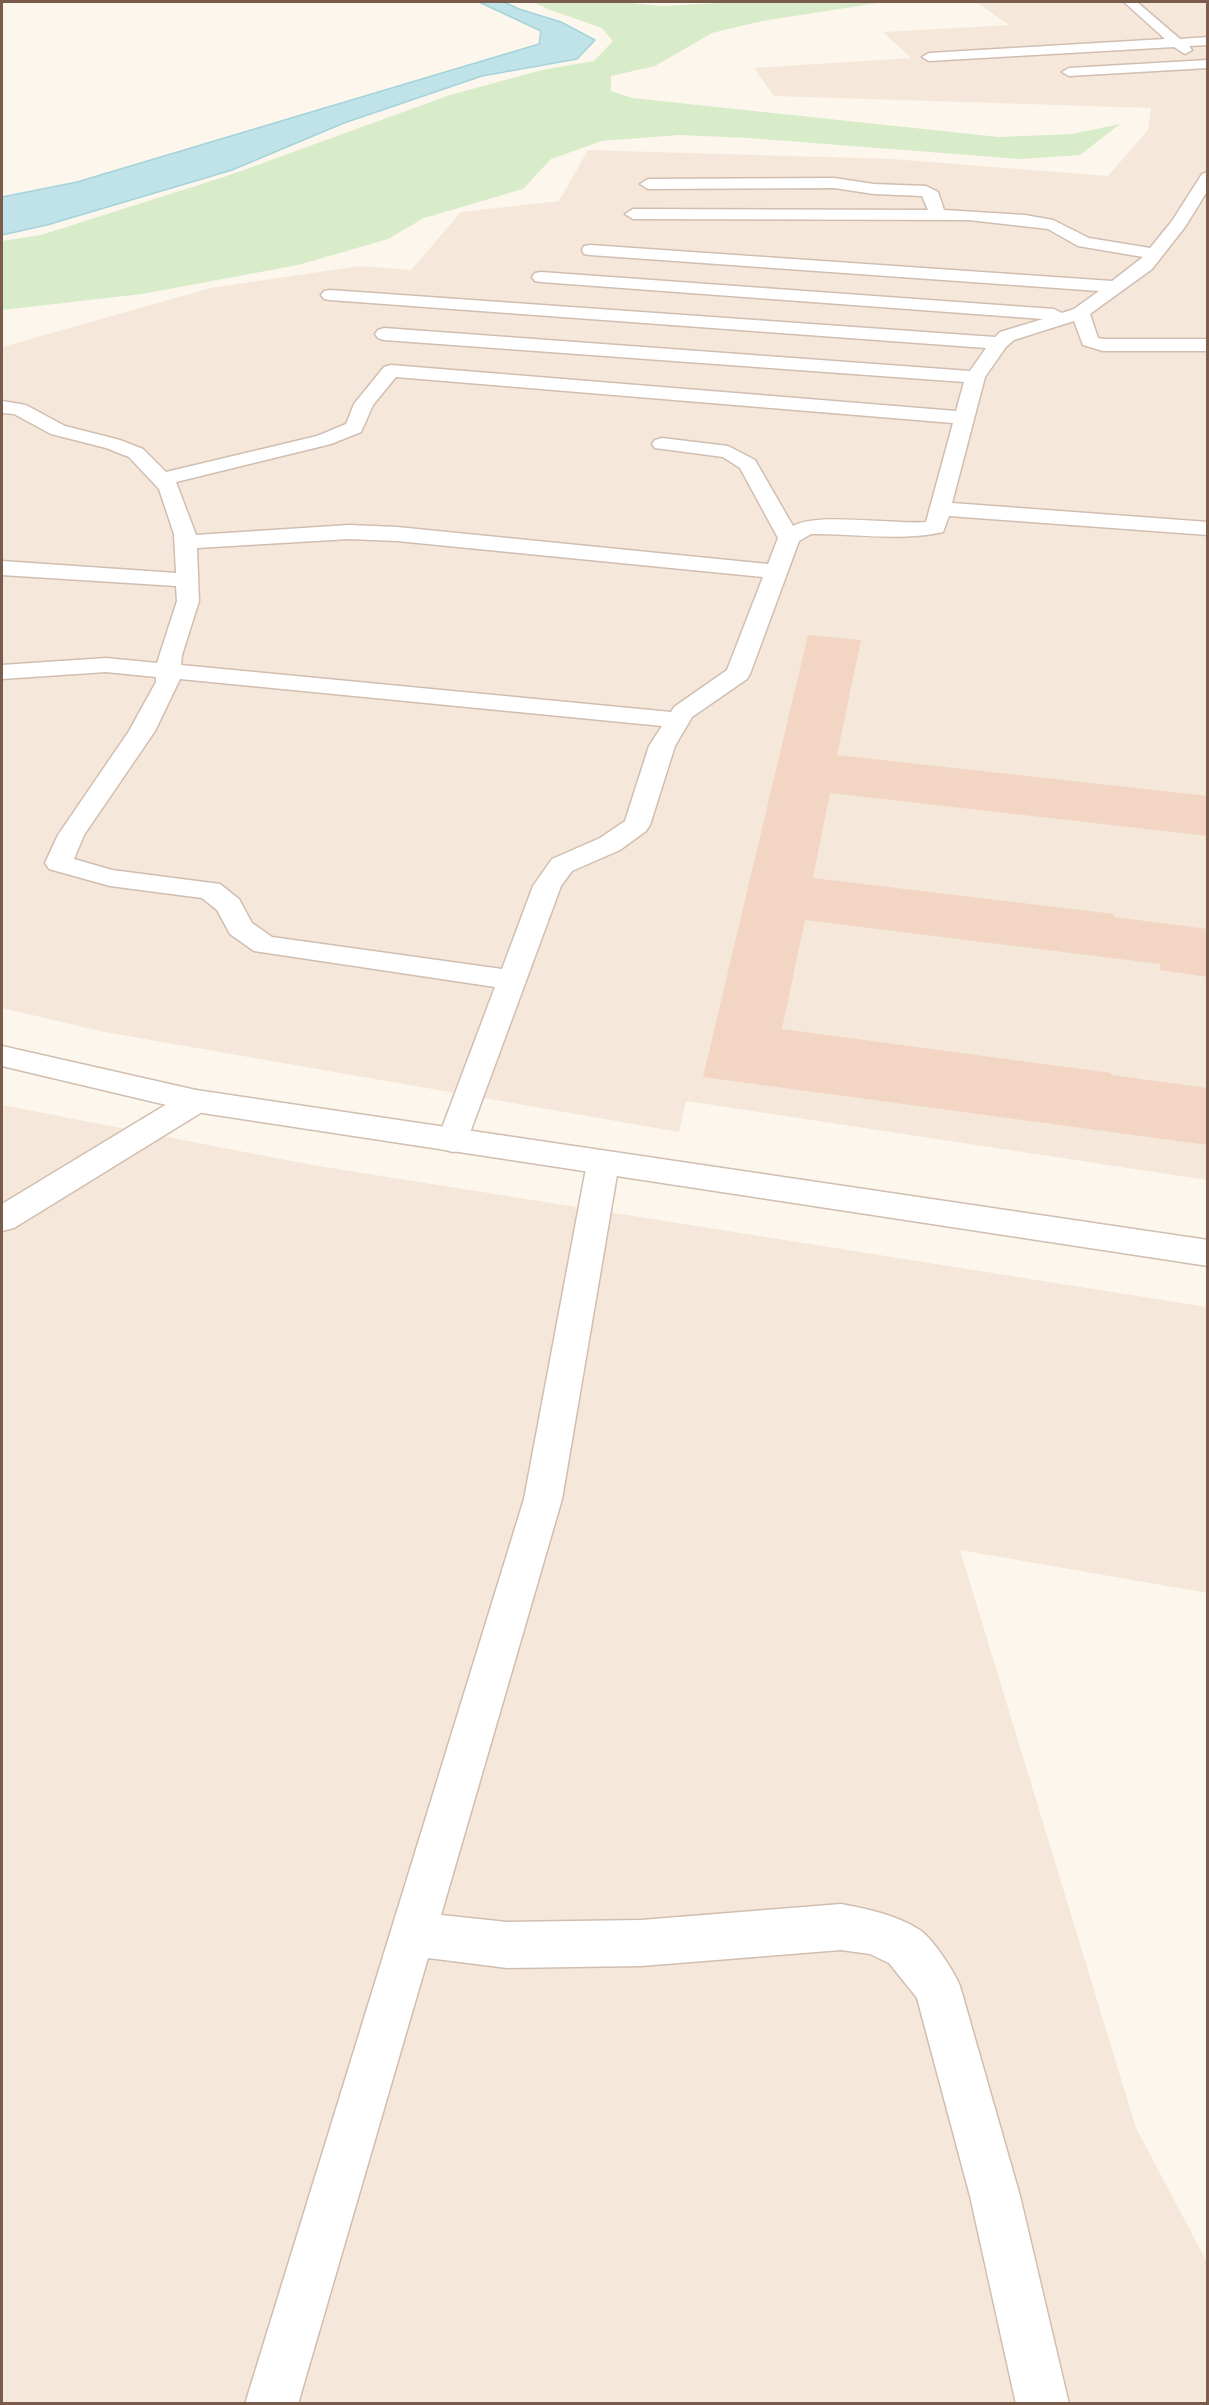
<!DOCTYPE html>
<style>
body{margin:0}
#map{position:relative;width:1209px;height:2405px;overflow:hidden;background:#fdf6ec;font-family:Jost,sans-serif}
canvas{display:block}
.frame{position:absolute;inset:0;border:3px solid #7a5c4d;pointer-events:none}
</style>
<div id="map">
<canvas width="1209" height="2405"></canvas>
<div class="frame"></div>
</div>
<script>
const ctx = document.querySelector('canvas').getContext('2d');
ctx.lineJoin = 'round';
function fill(path, color) { ctx.fillStyle = color; ctx.fill(path, 'evenodd'); }
function trace(path, color, width, dash) { ctx.strokeStyle = color; ctx.lineWidth = width; ctx.lineCap = dash ? 'butt' : 'round'; ctx.setLineDash(dash || []); ctx.stroke(path); }
fill(new Path2D(`
 M976,2H1207V1180L686,1101L679,1132L105,1032L2,1008V347L211,288L360,266L411,270L461,212L559,201L588,150L892,159L1108,176L1148,130L1151,108L774,96L754,68L911,58L883,32L1009,25Z
 M2,1105L312,1165L1207,1307V1593L960,1550L1136,2128L1207,2262V2403L2,2404Z`), '#f5e8da');
fill(new Path2D(`
 M533,2H621L662,6L740,2H884L762,21L712,33L655,66L611,76V91L632,98L999,137L1072,134L1120,124L1080,155L1020,159L749,138L679,135L602,141L551,159L523,189L424,218L388,239L298,265L142,294L2,310V241L41,235L227,176L450,95L542,70L594,61L613,41L602,28L550,10Z`), '#d8ecc9');
const water = new Path2D(`
 M479,2H504L519,9L561,22L595,40L577,59L482,76L344,123L232,170L47,225L2,235V197L77,182L539,44L541,31Z`);
fill(water, '#bfe3e8');
trace(water, '#a5d3da', 1.5);
fill(new Path2D(`
 M808,635L861,640L837,755L1208,796V836L830,793L813,878L1114,914V917L1208,929V977L1160,970V964L805,920L782,1029L1111,1073V1075L1208,1088V1145L703,1077Z`), '#f3d5c3');
const minor = new Path2D(`
 M1124,2H1137L1180,39L1208,37V45L1189,46L1192,50L1185,54L1174,47L929,61L922,57L929,53L1165,39Z
 M1208,60V68L1069,76L1062,72L1069,68Z
 M1208,172V190L1185,227L1152,269L1090,314L1098,338L1104,339H1208V351H1103L1083,345L1074,321L1014,340L1006,347L985,377L952,503L1208,522V535L949,516L943,532C900,542 854,533 811,534L799,541L750,674L747,679L692,717L675,746L650,825L646,831L620,850L572,871L561,886L464,1149L453,1152L442,1149L437,1141L495,987L254,951L230,934L217,910L202,898L110,886L49,869L45,863L58,835L129,731L156,682V677L106,672L2,679V665L106,658L157,663L177,601L176,586L2,575V561L176,573L174,534L159,489L129,457L106,448L51,434L14,414L2,413V401L26,405L65,426L120,440L143,449L166,472L317,436L346,424L354,404L384,367L391,365L956,411L964,382L384,340L378,338L375,334L378,330L384,328L970,371L986,348L330,300L324,299L321,295L324,291L330,290L995,337L1000,332L1043,319L541,282L535,281L532,277L535,273L541,272L1054,309L1062,313L1074,309L1099,291L590,255L584,254L582,250L584,246L590,245L1112,281L1143,257L1078,246L1048,229L969,220L633,219L625,214L633,209L928,210L922,196L874,194L834,188L648,189L640,184L648,179L834,178L874,184L926,186L938,192L944,210L1025,215L1053,220L1089,238L1150,248L1172,221L1202,174ZM396,377L953,423L926,522C893,525 818,512 793,526L755,460L728,446L662,438L655,440L652,444L655,448L723,457L740,468L778,538L768,564L397,527L349,525L196,535L176,482L331,444L361,432L373,405ZM349,539L397,541L763,577L727,670L674,707L671,712L181,665L182,655L199,601L197,548ZM180,679L662,726L649,746L625,821L600,838L552,859L533,886L502,969L272,937L252,923L239,899L220,884L112,870L74,859L84,835L155,731Z
 M196,1090L207,1093L212,1101L207,1109L14,1228L2,1231V1204L185,1093Z
 M603,1151L614,1155L619,1163L562,1499L441,1915L507,1922L641,1920L841,1904C868,1909 896,1915 920,1930C933,1939 954,1971 960,1986L1020,2196L1069,2404H1016L970,2196L917,1998L889,1963L870,1954L841,1950L641,1966L507,1968L428,1958L298,2404H245L524,1499L587,1163L592,1155Z`);
const tertiary = new Path2D(`
 M2,1046L196,1090L1208,1240V1266L196,1112L2,1066Z`);
trace(minor, '#d1beb0', 3);
trace(tertiary, '#d1beb0', 3);
fill(minor, '#fff');
fill(tertiary, '#fff');
</script>
